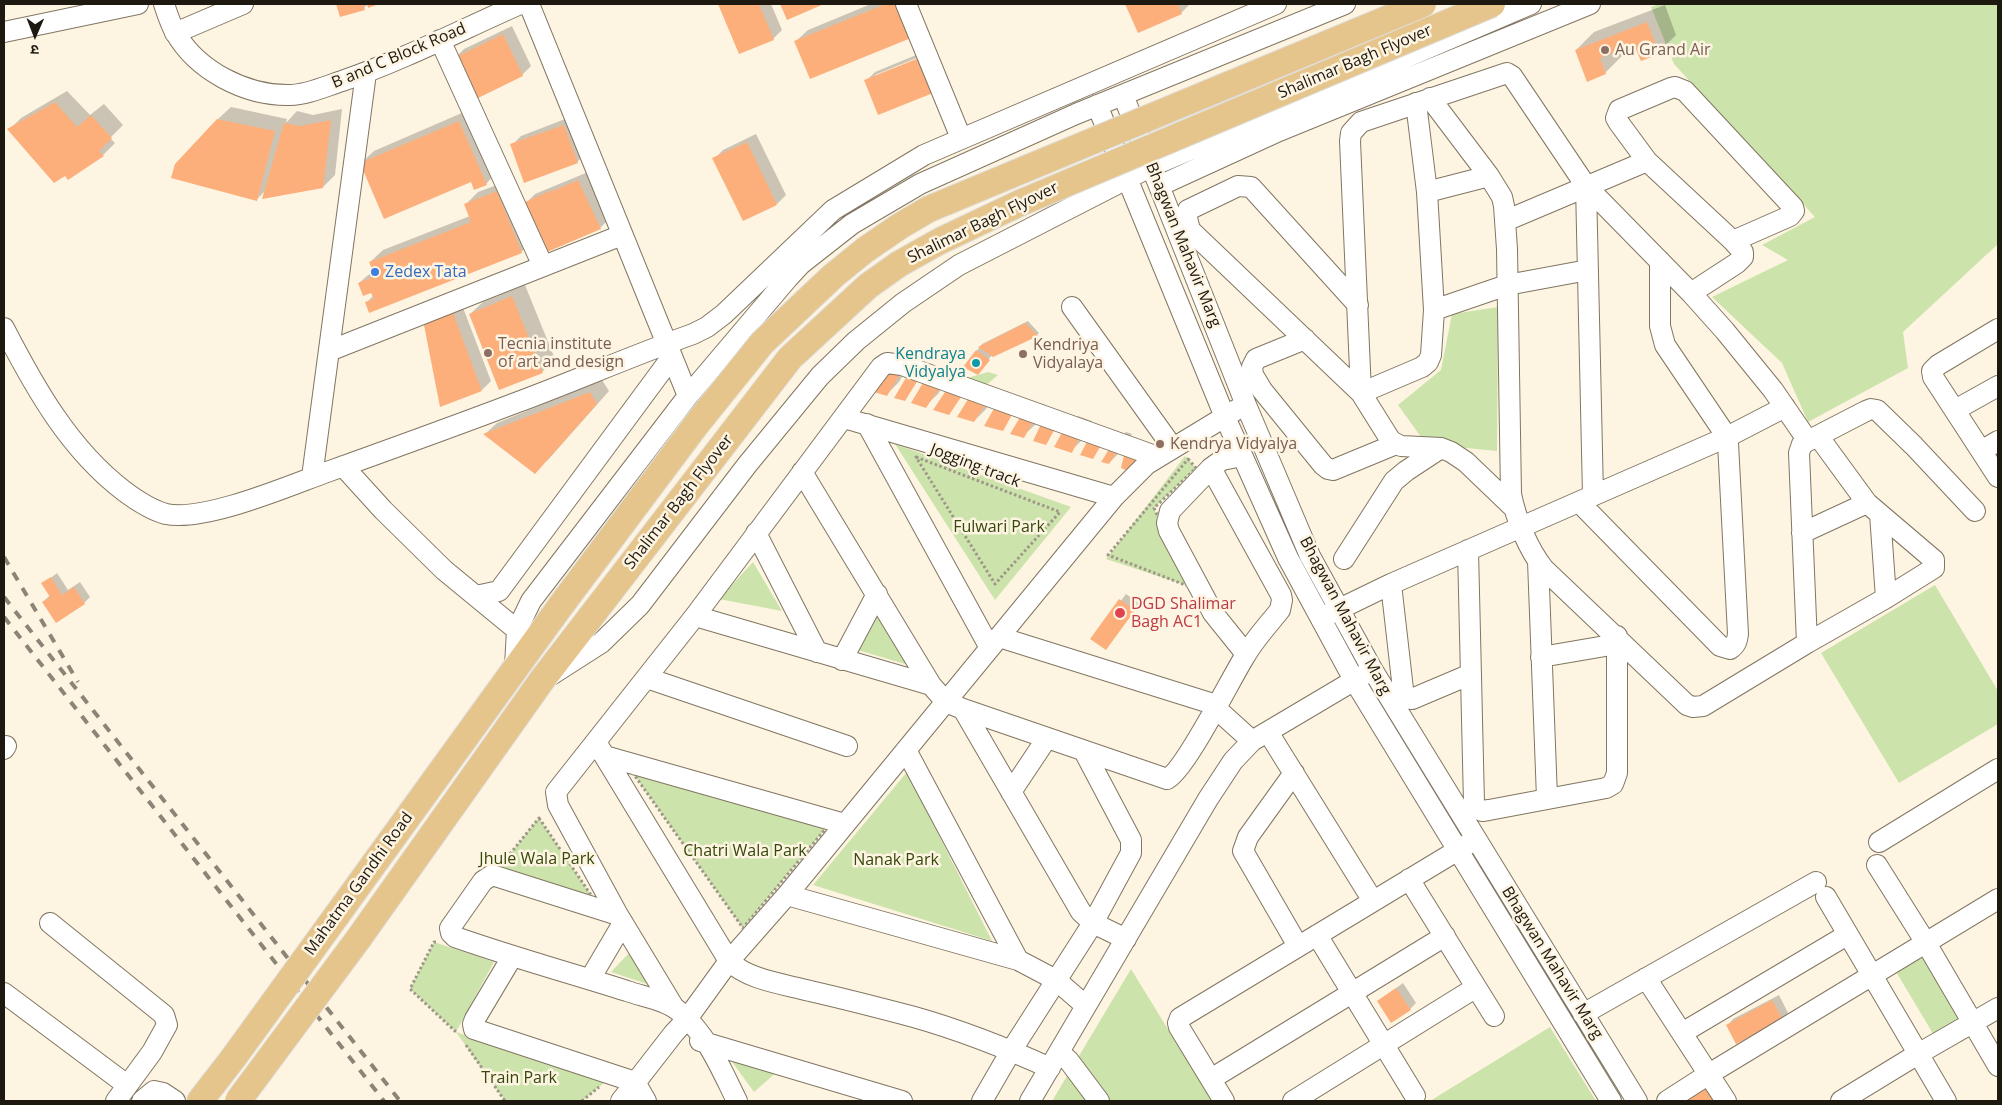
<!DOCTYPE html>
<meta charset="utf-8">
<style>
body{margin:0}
#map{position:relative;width:2002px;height:1105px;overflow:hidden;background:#fef4e2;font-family:"Open Sans","Noto Sans Devanagari",sans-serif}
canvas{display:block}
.frame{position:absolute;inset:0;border:5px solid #1d1911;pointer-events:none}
.north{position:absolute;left:10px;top:10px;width:50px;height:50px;-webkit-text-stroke:4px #fef4e2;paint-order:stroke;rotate:181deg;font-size:14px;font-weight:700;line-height:20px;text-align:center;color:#1d1911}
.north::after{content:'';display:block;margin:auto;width:18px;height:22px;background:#1d1911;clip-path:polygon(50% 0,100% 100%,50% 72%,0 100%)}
</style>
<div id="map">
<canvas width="2002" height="1105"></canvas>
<div class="frame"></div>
<div class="north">उ</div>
</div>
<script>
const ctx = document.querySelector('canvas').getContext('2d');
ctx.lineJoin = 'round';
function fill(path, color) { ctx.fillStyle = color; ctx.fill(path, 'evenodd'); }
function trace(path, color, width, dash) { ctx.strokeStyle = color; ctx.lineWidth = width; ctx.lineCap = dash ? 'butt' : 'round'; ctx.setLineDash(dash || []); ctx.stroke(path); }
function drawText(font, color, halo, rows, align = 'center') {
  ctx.font = font + ' "Open Sans",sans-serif'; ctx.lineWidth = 5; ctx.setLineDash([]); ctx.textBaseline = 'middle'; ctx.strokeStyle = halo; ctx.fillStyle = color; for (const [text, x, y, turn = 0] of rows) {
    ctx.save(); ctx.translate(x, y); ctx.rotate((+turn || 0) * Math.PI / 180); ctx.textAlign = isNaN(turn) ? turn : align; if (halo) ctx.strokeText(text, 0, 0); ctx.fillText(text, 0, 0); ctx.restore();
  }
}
fill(new Path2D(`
 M1659,4H1998V244L1903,332L1908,368L1808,422L1782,363L1712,297L1788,260L1762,245L1815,217L1674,64L1651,7Z
 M1498,307L1497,451L1426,444L1398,405L1441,370L1452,314Z
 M988,372L998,375L985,386L964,379Z
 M895,444L1071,507L995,600Z
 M1185,456L1196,468L1154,508L1188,586L1106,559Z
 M753,562L782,611L719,599Z
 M1935,585L1998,691V724L1899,783L1821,653Z
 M878,612L915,667L851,648Z
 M630,769L827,827L743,928Z
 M907,772L992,941L813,885Z
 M539,818L597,904L497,870Z
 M434,942L494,962L456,1032L604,1083L582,1101H505L456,1032L410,989Z
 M629,953L650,985L611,972Z
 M1924,953L1964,1020L1935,1037L1895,970Z
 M1131,969L1212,1101H1052Z
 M1550,1027L1596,1101H1430Z
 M730,1059L778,1071L754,1092Z`), '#cde3ac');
fill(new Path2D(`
 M337,4H376L369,6L368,4L364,8L341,16Z
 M720,4H771L782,30L773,39L740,52Z
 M871,4H914L795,42L808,30Z
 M1127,4H1190L1181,13L1139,31Z
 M1665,5L1676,35L1658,53L1635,43L1621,49L1623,55L1605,73L1576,50L1594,32Z
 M512,26L531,66L522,75L455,58L464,49Z
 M933,48L947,81H866L875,72ZM929,53L930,55L875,77V75Z
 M67,91L90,115L104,104L123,125L110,138L115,143L103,155L9,130L21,118Z
 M231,107L287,119L286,123L297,111L313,115L342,109L335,175L323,187L266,190L257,199L218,119Z
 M471,109L498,171L486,184L361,163L374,151Z
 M573,116L586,153L577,162L512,145L521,136Z
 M756,134L786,195L777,204L714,159L723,150Z
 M588,172L609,219L600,228L526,203L535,194Z
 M510,180L534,240L521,252L367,302L374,295L372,291L359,283L374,270L370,262L383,250L470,216L465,205L478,192Z
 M525,285L555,359L542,372L470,314L483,302Z
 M462,305L491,381L482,390L426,326L435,316Z
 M1028,321L1039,333L1037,335L992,355L980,370L965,367L982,344Z
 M902,360L911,362L899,382L887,394Z
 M937,370L951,374L938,394L925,406Z
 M602,380L609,391L547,461L485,434L497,423Z
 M983,385L998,390L986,409L974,421Z
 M1035,402L1046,405L1036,424L1023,436V414Z
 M1078,416L1092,421L1083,439L1071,451L1066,428Z
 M1126,432L1132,434L1121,451L1109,463L1114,444Z
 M57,573L68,590L80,582L90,597L84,603L43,602L50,595L43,584Z
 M1126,594L1140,604L1111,642L1092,639Z
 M1403,983L1416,1003L1410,1009L1378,1001Z
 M1779,995L1788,1013L1782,1019L1728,1025L1733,1019Z`), '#0003');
fill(new Path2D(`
 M336,4H363L365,10L340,17Z
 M367,4H379L368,8Z
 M718,4H759L774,40L739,54Z
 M780,4H824L787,20Z
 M886,4H897L911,38L810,79L794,41Z
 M1125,4H1178L1182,14L1138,33Z
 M1647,22L1659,54L1641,61L1634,45L1600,58L1606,74L1587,82L1575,50Z
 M503,34L523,76L474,100L454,58Z
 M924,56L938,91L878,115L864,80Z
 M55,102L77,127L91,115L112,138L99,151L104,156L68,180L65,176L54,183L7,129Z
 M217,119L275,131L257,201L171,178L175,164Z
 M331,120L323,188L262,199L284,123L300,126Z
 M459,121L487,185L474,190L471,182L384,219L360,163Z
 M564,125L578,163L524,183L510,144Z
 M747,142L777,205L743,221L712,158Z
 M578,180L601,229L547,252L525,202L552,190L555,196L553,191Z
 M497,191L522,253L369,313L365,302L374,299L371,293L363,296L358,283L375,276L369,262L471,222L464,204Z
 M512,296L543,373L499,390L469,314Z
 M453,313L482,391L440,407L424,325Z
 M1025,323L1038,336L993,357L978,347Z
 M976,350L990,360L978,375L963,367Z
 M888,372L900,374L887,396L874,392Z
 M907,376L918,380L905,401L894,398Z
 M924,381L940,387L926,408L911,403Z
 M947,389L963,394L949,415L933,410Z
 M590,392L597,404L535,474L483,434Z
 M970,396L987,402L974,422L957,417Z
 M996,405L1014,411L1003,431L984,426Z
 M1022,414L1035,418L1024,438L1010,434Z
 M1043,420L1057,425L1046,445L1033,441Z
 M1065,427L1081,433L1072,453L1054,447Z
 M1090,436L1104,440L1093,459L1080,455Z
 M1113,443L1121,446L1109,464L1101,462Z
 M1126,447L1141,452L1128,471L1121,468Z
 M51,577L62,595L74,587L85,604L56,623L42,602L50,597L41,583Z
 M1119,599L1135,610L1106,650L1090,639Z
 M1396,988L1411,1010L1391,1023L1377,1001Z
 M1772,1000L1783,1020L1736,1044L1726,1025Z
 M1712,1084L1723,1101H1683Z`), '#fcaf7b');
const minor = new Path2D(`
 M164,4C167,13 170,23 175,32C197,71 246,96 290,95C307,95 326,86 342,81C403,60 461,30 520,4
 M529,4L688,396
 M906,4L961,138
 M4,32L138,4
 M175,33L243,4
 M440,40L543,266
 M1123,95L1246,405L1310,556L1372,669L1637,1101
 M1430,98L1489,176L1502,197L1504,206L1507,249L1511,494C1516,519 1528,549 1544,569L1687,705L1693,707L1703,706L1807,643L1886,598L1934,568V560L1867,503L1818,436
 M1416,103L1427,192L1434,310L1431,355L1428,362L1422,367L1361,393L1350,141L1351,133L1361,122L1507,73L1512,76L1586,186L1691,293L1725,331L1773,390L1808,441
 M1097,105L1225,417L1288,558L1354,680L1611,1101
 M1159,186L1279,131L1590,4
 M1586,186L1593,495
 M1427,192L1489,176
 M1505,221L1647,161
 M1691,293L1737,263L1743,257V252L1733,241L1647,161L1619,123L1616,118L1619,110L1671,88L1675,87L1685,91L1793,207L1794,211L1790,216L1733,241
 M1358,305L1251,187L1238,186L1188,210L1187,218L1190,230L1361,393L1391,441L1401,446L1441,448L1451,452L1466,462L1514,508
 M1072,307L1173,448
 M1434,310L1507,285L1588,270
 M4,328C35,388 69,449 124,491C136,500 151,510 166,514C205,522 288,486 327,472C391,449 455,426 518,402C577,380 634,355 693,334L707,327L724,314L833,210L924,155L1276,4
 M1998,329L1938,365L1932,371L1933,377L1998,477
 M1305,339L1256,359L1252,367L1253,375L1262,390L1323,465L1328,469L1333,470L1396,444
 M329,351L622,235
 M1955,410L1998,386
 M844,418L1114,497
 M867,424L990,648
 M1981,451L1998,441
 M1242,456L1222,460L1211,468L1170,511L1167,523L1169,531L1213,613L1246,654
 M343,466L383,510L444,570L517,630
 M802,472L931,685L946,702L963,709L1167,779C1185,771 1231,678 1245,656C1254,640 1268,625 1280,610L1282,600L1281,595L1211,468
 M312,477L366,73
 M1579,502L1720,646L1730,649C1736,645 1737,641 1738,634L1728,443L1727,437L1665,345L1660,326V261
 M1880,514L1886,598
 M756,533L817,652
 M1802,533L1867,503
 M1468,550L1474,803L1477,809L1482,811L1489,810L1606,788L1613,784L1617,773V636
 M1344,559L1394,481L1406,471L1441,448
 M1538,561L1547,798
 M1391,584L1404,698L1412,699L1471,674
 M476,596L499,591L671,358
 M1327,615L1391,584L1727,437L1785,407
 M695,616L931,685
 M999,637L1210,703L1252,741
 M1807,643L1799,453L1802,444L1866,411L1871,409L1877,410L1914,446L1975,511
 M1541,657L1617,644
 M842,660L877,594
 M515,666L517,630L531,601L688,396L788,278L801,264L852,224L920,184L1076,114L1345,4
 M551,675L601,643L640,605L747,465L820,376L856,341L903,303L959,265L1152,166L1531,4
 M647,678L847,746
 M963,709L1081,912L1093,923L1126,939
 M1268,732L1373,901
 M596,742L729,961C748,980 784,984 810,991C845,999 880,1008 914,1017C960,1030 1006,1048 1050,1068
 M4,749L6,746
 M906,750L1018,960
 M605,756L845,824
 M1294,773L1248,837L1243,851L1298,946
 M1011,792L1047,738
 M1879,842L1998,769
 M1877,865L1926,943L1998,1066
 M1409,879L1494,1016
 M787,895L1018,960L1056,980L1086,1006
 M1826,897L1946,1101
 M618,915L492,875L483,881L450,928L451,933L455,937C512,957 570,973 627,991C644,997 666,1000 680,1012C708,1036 721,1069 737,1101
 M50,923L164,1015L167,1025L152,1052L116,1101
 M1317,935L1415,1096
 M512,957L475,1019L473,1024L474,1029L635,1082L646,1101
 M1646,978L1726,1101
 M590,979L623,923
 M4,993L127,1085
 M673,1006L618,915L558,805L556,792L695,616L881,367L887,363L902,365L1158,457
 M1583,1014L1816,882
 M1682,1033L1847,935
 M700,1041L902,1101
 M1059,1052L1069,1061L1099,1101
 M1211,1079L1445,936
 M142,1101L154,1091L163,1093L175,1101
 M621,1101L674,1033L687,1019L729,961L787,895L1114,497L1147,464L1236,410
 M982,1101L1011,1051L1093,923L1131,853V840L1084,751
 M1030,1101L1208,799L1233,761L1252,741L1365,674
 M1224,1101L1179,1027L1178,1023L1180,1018L1468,844
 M1293,1101L1475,988
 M1667,1101L1709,1074L1998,899
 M1841,1101L1918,1054L1998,1008`);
const major = new Path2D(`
 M337,915L562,604
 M359,938L542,680L589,619
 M200,1101L234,1057`);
trace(minor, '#817661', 22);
trace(major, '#dfdfde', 28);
trace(new Path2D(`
 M916,457L1060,512L995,584Z
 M1188,459L1196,468L1154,508L1188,586L1108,555Z
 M630,769L827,827L743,928Z
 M539,818L597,904L497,870Z
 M436,942H434L410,989L456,1032
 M466,1045L505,1101
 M582,1101L599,1087`), '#9e9688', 3, [2.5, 2.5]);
trace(minor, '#fff', 20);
trace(major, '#e6c58c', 26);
trace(new Path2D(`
 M4,557L78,682
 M4,597L400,1101
 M4,617L384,1101`), '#8b8477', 4, [9, 9]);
const majorBridge = new Path2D(`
 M562,604L696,425L762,343L833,276L865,250L900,226L929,209L1423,4
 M589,619L790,358L868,286L899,264L940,241L1020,203L1492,4
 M234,1057L337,915
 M238,1101L359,938`);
trace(majorBridge, '#dfdfde', 28, []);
trace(majorBridge, '#e6c58c', 26);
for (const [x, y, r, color] of [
 [1605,50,5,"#8d6e63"],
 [375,272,5,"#3f7fe0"],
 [488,353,5,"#8d6e63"],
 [1023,354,5,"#8d6e63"],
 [976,363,5,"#0f9aa8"],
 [1160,444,5,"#8d6e63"],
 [1120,613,6,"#e0444e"]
]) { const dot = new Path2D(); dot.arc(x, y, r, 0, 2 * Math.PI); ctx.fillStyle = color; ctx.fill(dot); trace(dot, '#fef4e2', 2); }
drawText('16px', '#785e54', '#fef4e2', [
 ["Au Grand Air",1615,50],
 ["Tecnia institute",498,344],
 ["of art and design",498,362],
 ["Kendriya",1033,345],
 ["Vidyalaya",1033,363],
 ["Kendrya Vidyalya",1170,444]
], 'left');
drawText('16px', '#1d1911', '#fef4e2', [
 ["B and C Block Road",399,56,-23],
 ["Shalimar Bagh Flyover",1355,62,-23],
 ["Shalimar Bagh Flyover",983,223,-26],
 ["Bhagwan Mahavir Marg",1183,245,68],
 ["Jogging track",975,466,21],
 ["Shalimar Bagh Flyover",679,502,-52],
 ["Bhagwan Mahavir Marg",1345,616,62],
 ["Mahatma Gandhi Road",359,884,-54],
 ["Bhagwan Mahavir Marg",1552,963,58]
]);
drawText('16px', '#366cbe', '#fef4e2', [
 ["Zedex Tata",385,272]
], 'left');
drawText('16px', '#0d838f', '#fef4e2', [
 ["Kendraya",966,354],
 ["Vidyalya",966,372]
], 'right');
drawText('16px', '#35470b', '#fef4e2', [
 ["Fulwari Park",999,527],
 ["Chatri Wala Park",745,851],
 ["Jhule Wala Park",537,859],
 ["Nanak Park",896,860],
 ["Train Park",519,1078]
]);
drawText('16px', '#be3a42', '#fef4e2', [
 ["DGD Shalimar",1131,604],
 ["Bagh AC1",1131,622]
], 'left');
</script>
